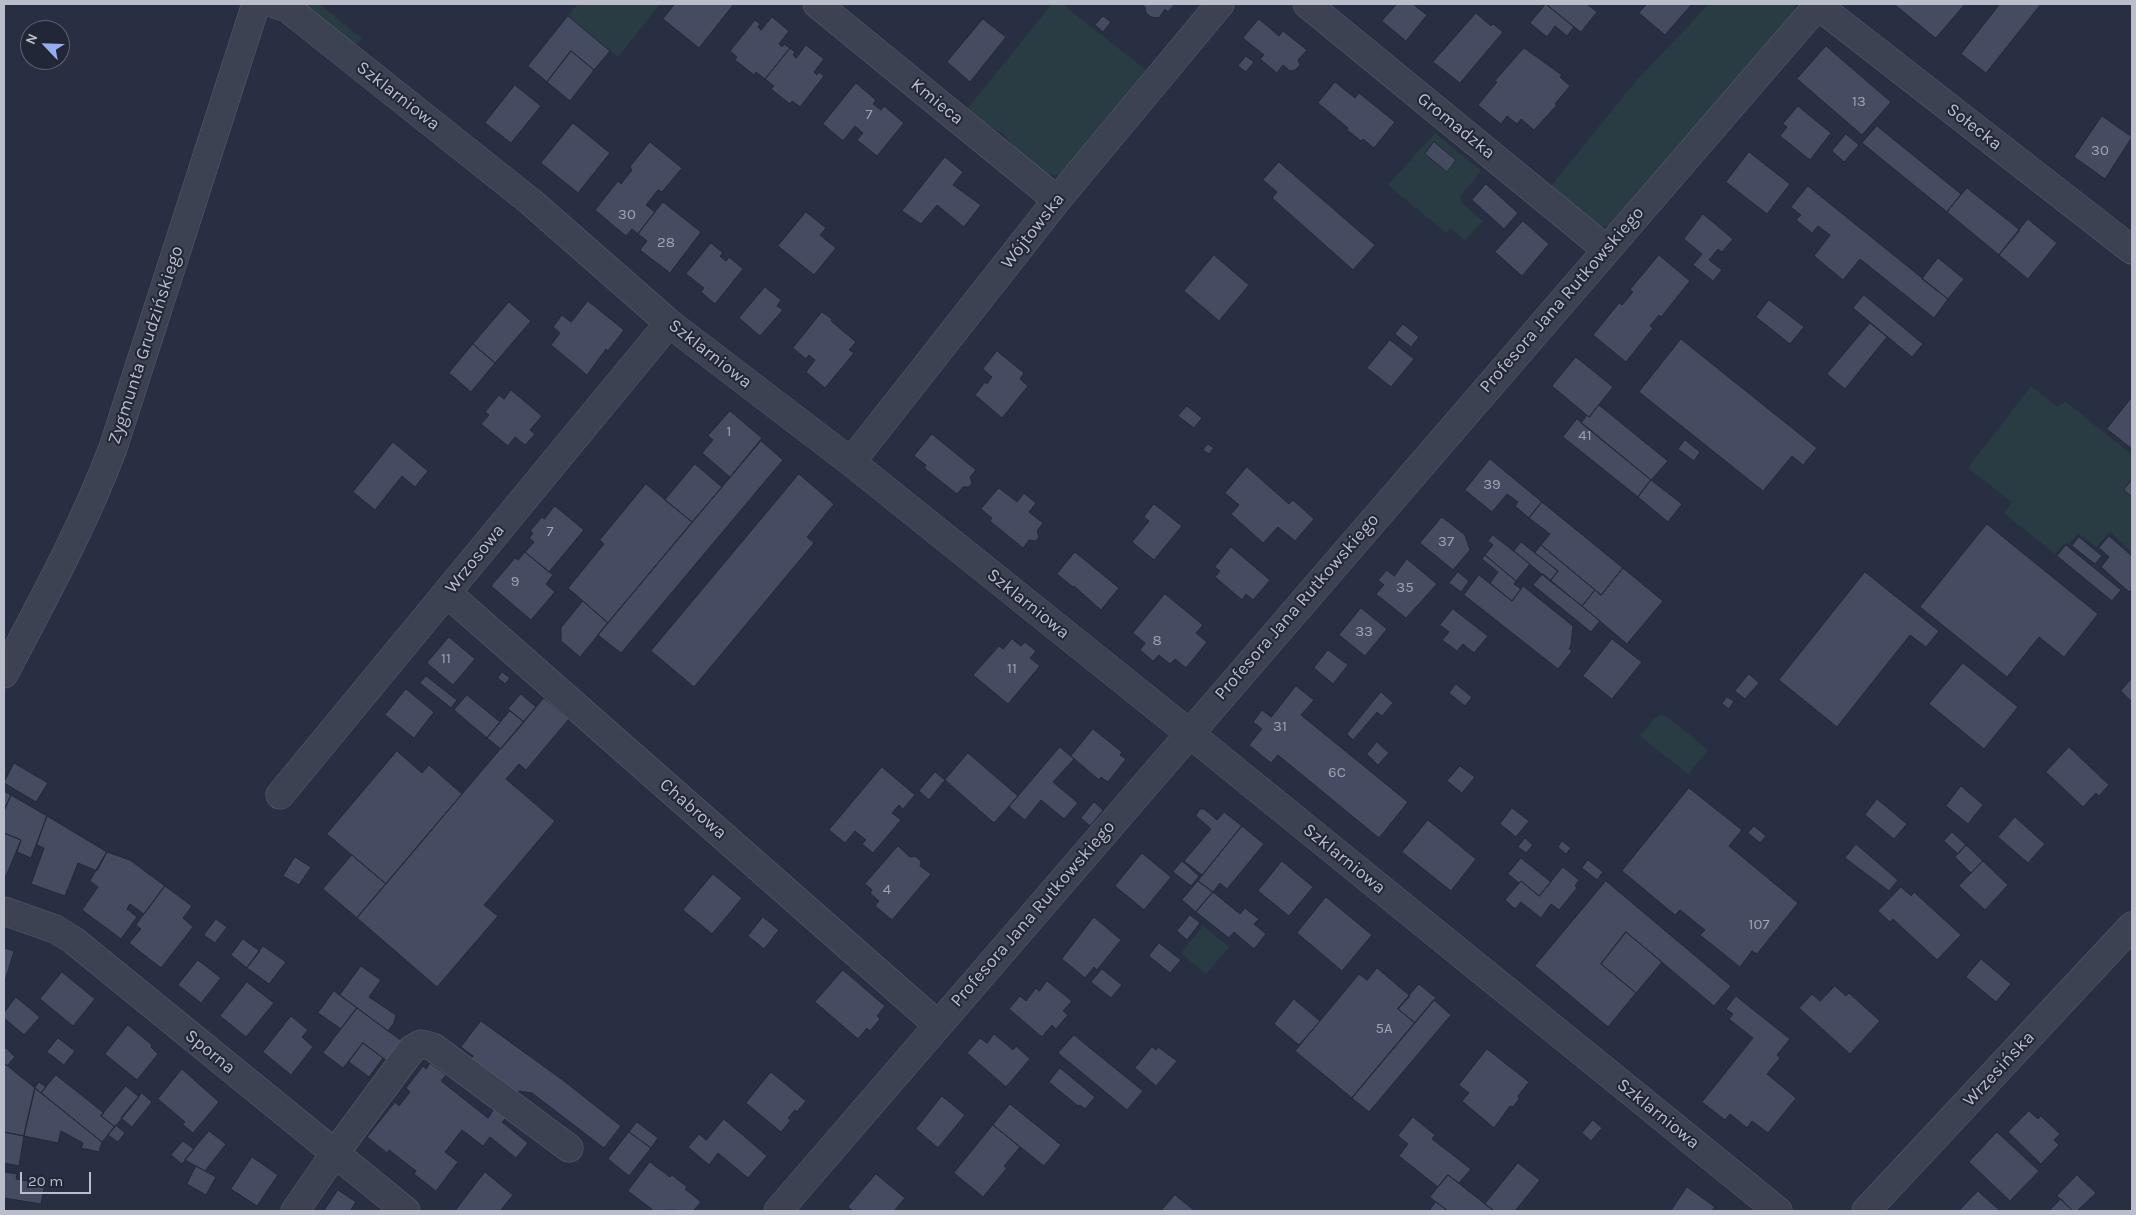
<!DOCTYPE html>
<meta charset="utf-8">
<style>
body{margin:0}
#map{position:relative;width:2136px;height:1215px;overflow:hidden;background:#282f42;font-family:Karla,sans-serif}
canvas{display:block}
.frame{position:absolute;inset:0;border:5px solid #babecb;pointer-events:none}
.north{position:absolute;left:20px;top:20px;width:50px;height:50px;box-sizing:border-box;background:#212737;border:1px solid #5e6372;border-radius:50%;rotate:294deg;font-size:14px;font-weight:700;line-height:20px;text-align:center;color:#babecb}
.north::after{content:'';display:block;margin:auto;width:18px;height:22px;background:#96acf3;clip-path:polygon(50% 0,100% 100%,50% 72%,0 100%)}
.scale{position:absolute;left:20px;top:1172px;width:71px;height:22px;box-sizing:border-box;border:2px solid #babecb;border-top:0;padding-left:6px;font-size:15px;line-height:18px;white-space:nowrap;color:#babecb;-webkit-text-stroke:4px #212737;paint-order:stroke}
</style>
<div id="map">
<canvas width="2136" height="1215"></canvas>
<div class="frame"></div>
<div class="north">N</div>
<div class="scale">20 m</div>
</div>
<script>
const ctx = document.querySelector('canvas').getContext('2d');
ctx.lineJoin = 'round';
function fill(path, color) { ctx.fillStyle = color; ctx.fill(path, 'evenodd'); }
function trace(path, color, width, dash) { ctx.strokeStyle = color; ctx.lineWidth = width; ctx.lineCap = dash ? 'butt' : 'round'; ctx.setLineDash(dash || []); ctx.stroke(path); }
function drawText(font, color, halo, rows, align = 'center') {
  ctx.font = font + ' Karla,sans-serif'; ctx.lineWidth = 4; ctx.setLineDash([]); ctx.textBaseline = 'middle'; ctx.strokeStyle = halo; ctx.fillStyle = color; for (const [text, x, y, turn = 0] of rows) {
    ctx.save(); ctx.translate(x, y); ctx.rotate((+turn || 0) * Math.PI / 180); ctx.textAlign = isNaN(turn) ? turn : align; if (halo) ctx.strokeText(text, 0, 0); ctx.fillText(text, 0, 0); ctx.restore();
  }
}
fill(new Path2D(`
 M300,4H320L362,39L356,45Z
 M578,4H660L618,57L568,16Z
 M1052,4H1062L1146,70L1092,136C1080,146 1075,169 1059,174C1055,175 1048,175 1044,173C1026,165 1016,145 1001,133C991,125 972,121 968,108Z
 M1709,4H1794L1795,13L1612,226H1601L1551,186L1637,80Z
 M1435,133L1481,171L1460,197L1461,202L1483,221L1465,240L1451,228L1446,233L1388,185Z
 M2031,386L2057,407L2065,401L2132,455V552L2110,532L2096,547L2078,533L2069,544L2066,542L2055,554L2004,513L2012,502L1968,468Z
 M1660,715L1666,716L1708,750L1688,774L1640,736L1655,718Z
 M1203,926L1229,947L1206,974L1181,953Z`), '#2a3c43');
const building = new Path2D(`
 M675,4H734L699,48L663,19Z
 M1141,4H1175L1168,12L1165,9L1159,18L1151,17L1146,13L1145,7Z
 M1397,4H1413L1427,15L1406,41L1382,21Z
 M1546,4L1574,27L1567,36L1555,26L1547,37L1530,23Z
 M1546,4H1587L1597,12L1581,32Z
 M1647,4H1692L1665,35L1639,13Z
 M1894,4H1965L1936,38Z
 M2000,4H2041L1986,73L1961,54Z
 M1476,13L1491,26L1493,24L1503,32L1460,83L1433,62Z
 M568,16L610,51L594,70L571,51L547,82L528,66Z
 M1103,16L1111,22L1103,32L1095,25Z
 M772,17L789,31L779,44L782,47L784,44L790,48L765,79L756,72L754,75L735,60L737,57L730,51L755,20L760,24L758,27L761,30Z
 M983,19L1006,37L970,82L947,62Z
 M1259,19L1279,36L1283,31L1307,50L1298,60L1300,65L1295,70L1290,71L1283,65L1277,73L1260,59L1264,55L1243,38Z
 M806,45L824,59L814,72L817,75L819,72L824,76L800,107L792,101L790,104L771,89L774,86L765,79L790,48L795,52L793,55L796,58Z
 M1826,46L1891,102L1862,135L1797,79Z
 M1524,48L1562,75L1560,77L1570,86L1555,104L1557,105L1534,130L1521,119L1517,124L1507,116L1501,124L1478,105L1497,82L1495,81Z
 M571,51L594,70L570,101L547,82Z
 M1246,56L1254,62L1246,72L1238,66Z
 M1335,82L1355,98L1359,93L1395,122L1374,148L1363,139L1361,141L1347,130L1348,128L1318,103Z
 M856,83L876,100L873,104L881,110L884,106L904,123L877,156L857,140L863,133L855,126L843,141L823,124Z
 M515,85L541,106L511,143L485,123Z
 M1798,106L1831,133L1810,160L1780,136L1787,127L1783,124Z
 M2102,116L2132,137L2105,179L2074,157Z
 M573,123L610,153L578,193L541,163Z
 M1877,126L1961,194L1947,212L1862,143Z
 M1846,134L1859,145L1844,162L1832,151Z
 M650,142L682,168L662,192L658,190L646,205L655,212L638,234L632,229L626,236L595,210L618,181L621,184L632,170L630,167Z
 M1434,142L1456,160L1447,172L1425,154Z
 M1749,152L1790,184L1767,214L1726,182Z
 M945,157L963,172L953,185L981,205L964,227L937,205L921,224L902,211Z
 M1279,162L1375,245L1353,270L1272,198L1277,192L1263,180Z
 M1486,184L1518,213L1504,229L1472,200Z
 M1808,186L1948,299L1934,318L1860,259L1843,280L1814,256L1830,235L1818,226L1812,233L1796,220L1801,215L1791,207Z
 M1967,188L2020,230L1999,255L1947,212Z
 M663,202L701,232L670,273L640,250L647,241L638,234Z
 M806,212L826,228L820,235L836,248L814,275L778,246Z
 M1703,214L1733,239L1722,252L1718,249L1709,260L1722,270L1713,281L1693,265L1702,254L1684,239Z
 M2028,219L2057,243L2028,279L1999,255Z
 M1523,221L1549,244L1522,276L1495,252Z
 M711,243L723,253L720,256L726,261L729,257L743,269L715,304L701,292L704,288L686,274Z
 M1214,255L1249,285L1219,321L1184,291Z
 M1659,255L1690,281L1661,317L1659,315L1650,326L1653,328L1626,362L1593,335L1619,303L1622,305L1633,292L1630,290Z
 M1938,258L1964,279L1948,299L1922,279Z
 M765,287L781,300L777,306L783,310L760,336L739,318Z
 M1864,295L1923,344L1912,357L1853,308Z
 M1769,300L1804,327L1790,344L1756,317Z
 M588,301L624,330L608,351L606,349L587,375L551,345L560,333L553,327L562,315L571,322Z
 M509,302L531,321L495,363L473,344Z
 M822,312L832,319L831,321L856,342L849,350L854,353L825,388L806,372L815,360L809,355L806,359L793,348Z
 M1870,323L1887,337L1845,389L1827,374Z
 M1403,324L1419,337L1411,347L1395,334Z
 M1681,339L1817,448L1803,465L1792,456L1763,491L1639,392Z
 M1390,340L1414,359L1391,387L1367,368Z
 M473,344L495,363L471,392L449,373Z
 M997,351L1024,373L1020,379L1028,386L1002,418L975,395L985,382L987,384L992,377L983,369Z
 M1576,357L1613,387L1589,417L1552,386Z
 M511,390L542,416L530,430L535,434L525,445L515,437L508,446L481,424L489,415L485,412L499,395L504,399Z
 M2132,397V449L2107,429Z
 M1599,405L1668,461L1651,480L1581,423L1587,415L1589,417Z
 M1187,406L1202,418L1194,428L1178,416Z
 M730,411L762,438L730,477L702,453L713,440L708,436Z
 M1577,419L1651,480L1638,497L1563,437Z
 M932,434L976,470L970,477L972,483L969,487H963L957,494L924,468L926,465L914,456Z
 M1685,440L1700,452L1694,461L1678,449Z
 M761,441L783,460L621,653L598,635Z
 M393,442L428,471L415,487L402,476L375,510L353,492Z
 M1208,444L1214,448L1209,454L1203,450Z
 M1490,459L1542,502L1529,518L1515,506L1518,502L1507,494L1492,512L1465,490Z
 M695,464L722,487L692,522L665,500Z
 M1247,467L1289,504L1293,500L1314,519L1295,541L1278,527L1263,543L1231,514L1239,505L1225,493Z
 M799,474L834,504L807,537L814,543L694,687L651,651Z
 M1651,480L1682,504L1668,522L1638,497Z
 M2131,481L2132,483V497L2124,490Z
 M646,484L692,522L608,623L568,588L604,544L600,540Z
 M999,488L1017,502L1024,493L1036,503L1029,512L1043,523L1037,531L1039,537L1036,541L1029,540L1023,548L990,521L992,518L981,509Z
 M1542,502L1623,568L1601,595L1541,545L1550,534L1529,518Z
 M1154,504L1182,526L1154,560L1132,542L1149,521L1144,517Z
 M555,506L584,530L549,572L525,552L534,542L529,538L533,533L530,531L542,517L544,519Z
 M1442,517L1465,535L1470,550L1453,570L1420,543Z
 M1987,524L2098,614L2064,657L2039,637L2007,677L1920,607Z
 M1493,535L1530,564L1516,581L1485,555L1493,545L1488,541Z
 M2109,536L2132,556V589L2129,592L2101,567L2109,557L2099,548Z
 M2079,537L2102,556L2095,564L2072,546Z
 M1521,542L1558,571L1550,581L1514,551Z
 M1541,545L1595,590L1582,606L1550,581L1558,571L1535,553Z
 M2066,545L2121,590L2112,601L2057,556Z
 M1231,547L1270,580L1253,600L1246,594L1242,600L1215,577L1220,571L1215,567Z
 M525,552L553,575L546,584L555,592L531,620L491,586L515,558L518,560Z
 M1075,552L1119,588L1101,610L1074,586L1073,587L1057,574Z
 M1485,555L1516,581L1514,584L1521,589L1512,601L1490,583L1498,572L1482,559Z
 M1407,559L1437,584L1406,618L1376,594L1384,585L1378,580L1387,570L1394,576Z
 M1623,568L1663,601L1627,644L1582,606L1595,590L1601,595Z
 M1458,572L1469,581L1461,592L1449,583Z
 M1865,572L1939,631L1926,647L1910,635L1837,727L1779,680Z
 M1543,574L1600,621L1591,632L1533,585Z
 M1479,575L1512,601L1523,586L1573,626L1571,645L1569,649L1572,651L1558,669L1464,595Z
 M1165,594L1203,625L1196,633L1207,642L1186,668L1175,659L1170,664L1159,655L1153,661L1140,650L1145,643L1133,633Z
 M583,601L608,623L580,657L561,641V628Z
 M1361,608L1387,629L1365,656L1339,635Z
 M1453,609L1488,636L1474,653L1463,644L1457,651L1442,640L1449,632L1440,625Z
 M449,637L475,659L453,685L427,663Z
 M1012,639L1021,646L1025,642L1036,651L1030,658L1040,666L1008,704L973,675L999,646L1003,649Z
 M1612,639L1642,662L1612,699L1583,676Z
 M1328,650L1348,665L1333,684L1314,668Z
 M1963,663L2018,707L1984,749L1929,704Z
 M502,672L510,678L505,684L498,678Z
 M1749,674L1759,683L1745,699L1735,691Z
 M426,676L457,700L451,708L420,683Z
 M2132,678V702L2121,691Z
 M1456,684L1472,697L1465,706L1449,693Z
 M1296,686L1314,700L1301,715L1408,802L1379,838L1278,755L1271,763L1249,745L1262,729L1253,722L1262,710L1271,717Z
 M406,689L434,712L414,738L385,715Z
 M1381,692L1393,703L1382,716L1377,712L1353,740L1347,734Z
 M521,694L536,707L524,722L508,709Z
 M467,695L500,722L487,738L454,710Z
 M1727,697L1734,701L1729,709L1722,704Z
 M544,698L569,719L526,770L519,764L506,779L555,821L484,905L498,916L437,987L357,918Z
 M510,711L524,722L501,749L487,738Z
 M1093,729L1122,752L1120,755L1126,759L1108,782L1101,777L1099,780L1071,756Z
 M1377,742L1389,753L1378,765L1367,754Z
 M1060,747L1074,759L1053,782L1078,803L1064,819L1041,800L1025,820L1009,807Z
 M2069,747L2109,785L2099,796L2096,793L2083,807L2046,772Z
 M397,751L422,773L429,765L462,794L386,884L327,834Z
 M968,753L1018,796L994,823L945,780Z
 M14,763L48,783L36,802L4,783Z
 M1460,766L1475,777L1462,793L1447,781Z
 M882,767L915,795L903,809L899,805L892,813L901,820L873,853L862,844L866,840L855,831L845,843L829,830Z
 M935,772L945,780L929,800L919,791Z
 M1961,786L1983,805L1968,824L1946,806Z
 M1689,788L1742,830L1729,846L1798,903L1757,954L1752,951L1740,967L1700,935L1705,930L1680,910L1675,915L1622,871Z
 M4,791L11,795L4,811Z
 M11,795L47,816L31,858L17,852L21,840L4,833V811Z
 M1877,799L1907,824L1894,839L1865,815Z
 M1094,802L1103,810L1090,826L1081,818Z
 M1512,808L1529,821L1516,837L1500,824Z
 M1200,809H1204L1217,820L1224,812L1242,826L1202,875L1184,861L1211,829L1196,816Z
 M47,816L107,852L97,871L78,863L65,896L31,884L44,848L37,845Z
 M2015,817L2045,844L2028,863L1998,837Z
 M1428,820L1476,859L1451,891L1402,852Z
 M1242,826L1264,844L1227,889L1220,883L1213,892L1198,881Z
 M1754,826L1766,836L1760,843L1748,833Z
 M1952,832L1966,845L1958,854L1944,841Z
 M4,833L21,840L6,876L4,875Z
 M1525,838L1533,845L1526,853L1518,847Z
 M1562,841L1571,848L1566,854L1558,847Z
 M1856,844L1898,880L1889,891L1845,858Z
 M1966,845L1983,861L1971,873L1955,857Z
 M898,846L910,857L915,856L921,861L920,866L931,874L892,920L875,906L879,901L870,893L872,890L865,884Z
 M107,852L130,860L165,886L144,914L130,904L127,909L137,917L121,939L82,910L98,887L90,881Z
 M1142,853L1171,877L1144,910L1115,886Z
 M352,855L386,884L357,918L323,889Z
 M295,857L311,867L299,885L283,876Z
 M1521,858L1551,882L1539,896L1521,881L1519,883L1508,874Z
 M1588,860L1603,872L1597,880L1582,868Z
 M1182,861L1199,876L1191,886L1173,872Z
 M1282,861L1313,887L1289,916L1258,891Z
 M1983,861L2008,885L1985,910L1959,886Z
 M1563,867L1579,880L1575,886L1577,888L1559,910L1551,904L1541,918L1521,902L1515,909L1505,900L1521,881L1539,896Z
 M713,874L742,898L712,934L683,910Z
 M1198,881L1213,892L1196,912L1182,900Z
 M1606,881L1731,986L1714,1006L1626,932L1601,964L1636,993L1608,1027L1535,966Z
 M165,886L192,906L183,918L193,927L161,968L129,943L141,929L136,925Z
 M1901,887L1911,896L1914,892L1961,935L1937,960L1893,919L1890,922L1878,911Z
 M1213,892L1240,914L1245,908L1259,919L1254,924L1266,934L1254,949L1234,932L1229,938L1196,912Z
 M1326,897L1372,935L1342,971L1297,933Z
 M1190,915L1200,923L1187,940L1177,931Z
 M763,917L779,930L764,949L748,936Z
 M1094,917L1121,940L1097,970L1094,967L1085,978L1062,959Z
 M216,919L227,927L215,943L204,935Z
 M1626,932L1662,962L1636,993L1601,964Z
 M243,939L260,951L247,968L231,955Z
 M1159,943L1181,960L1170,973L1149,956Z
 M263,946L286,962L269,984L247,968Z
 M4,948L14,951L5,981H4Z
 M1981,959L2011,984L1996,1002L1966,977Z
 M198,960L221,978L201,1003L178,985Z
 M361,966L381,980L369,997L396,1015L394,1023L388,1031L340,995Z
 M1377,968L1410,996L1398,1009L1415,1023L1352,1098L1295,1051L1359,974L1367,980Z
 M1102,969L1122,985L1111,998L1091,982Z
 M843,970L885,1006L877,1016L880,1019L870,1031L867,1028L858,1039L815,1002Z
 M62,972L95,999L73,1026L40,999Z
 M1047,981L1072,1001L1063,1011L1068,1015L1056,1029L1052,1025L1042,1037L1009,1009L1020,996L1026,1001L1036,988L1039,991Z
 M247,982L274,1003L246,1037L220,1016Z
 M1419,984L1436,998L1415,1023L1398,1009Z
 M1835,986L1846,996L1849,993L1880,1021L1850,1054L1799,1008L1812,994L1820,1001Z
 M334,991L357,1008L341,1029L318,1013Z
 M1736,996L1790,1039L1777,1055L1780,1058L1767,1074L1796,1098L1768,1133L1752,1121L1747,1128L1730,1114L1725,1120L1702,1102L1753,1038L1729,1019L1733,1014L1726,1009Z
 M16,997L40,1017L24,1035L4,1018V1013Z
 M1294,999L1320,1021L1299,1045L1274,1024Z
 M1434,1000L1451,1015L1369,1112L1352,1098Z
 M357,1008L406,1044L391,1064L363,1043L343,1068L323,1053Z
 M291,1016L308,1030L302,1037L313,1047L291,1075L263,1052Z
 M481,1021L564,1081L621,1126L604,1148L532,1093L519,1091L514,1098L467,1064L473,1056L461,1047Z
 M128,1025L152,1045L151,1047L158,1054L137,1080L105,1054Z
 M994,1034L1013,1050L1016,1046L1030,1059L1006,1087L967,1053L980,1038L987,1043Z
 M1074,1035L1143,1091L1127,1110L1058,1053Z
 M58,1038L75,1051L64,1065L47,1052Z
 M363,1043L383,1058L369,1077L349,1062Z
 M1152,1047L1156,1050L1158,1047L1177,1061L1156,1086L1135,1068Z
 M6,1048L15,1057L7,1066L4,1063V1050Z
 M1487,1049L1529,1082L1518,1096L1519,1099L1513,1107L1510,1106L1494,1128L1462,1101L1469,1093L1459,1085Z
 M4,1063L35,1088L24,1136L4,1132Z
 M430,1063L446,1075L441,1081L488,1118L494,1109L506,1118L502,1122L528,1143L516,1158L490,1137L483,1146L462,1130L445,1152L458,1162L436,1191L414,1174L416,1171L389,1150L387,1153L367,1137L395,1102L399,1106L410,1092L406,1088L423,1066L426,1069Z
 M1060,1068L1095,1097L1085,1109L1080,1105L1078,1106L1049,1082Z
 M182,1069L219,1102L193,1133L182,1124L185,1122L158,1099Z
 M771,1072L806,1101L797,1112L795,1110L788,1118L791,1120L781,1132L746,1103Z
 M56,1075L104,1113L101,1116L115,1127L102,1142L41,1093Z
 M39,1082L46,1087L41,1093L35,1088Z
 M126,1086L139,1097L115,1127L101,1116Z
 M35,1088L102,1142L99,1152L81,1148L83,1143L61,1131L58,1143L24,1136Z
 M142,1093L152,1102L132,1127L121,1118Z
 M942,1096L965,1115L938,1148L916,1129Z
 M1010,1104L1061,1145L1044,1166L993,1125Z
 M2029,1111L2038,1119L2041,1116L2060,1134L2054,1140L2059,1145L2041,1164L2008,1132Z
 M1413,1117L1435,1135L1432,1139L1471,1169L1459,1183L1448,1175L1438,1187L1399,1156L1408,1144L1398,1136Z
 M724,1119L767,1156L748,1178L718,1153L709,1165L688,1147L699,1134L706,1140Z
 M1593,1120L1602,1128L1591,1141L1582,1133Z
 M637,1122L658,1138L651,1148L629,1132Z
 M116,1125L125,1133L118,1142L108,1135Z
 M993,1125L1020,1147L1004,1166L1007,1168L983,1197L954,1173Z
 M209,1131L226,1144L205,1171L185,1160Z
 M4,1132L24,1136L19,1166L4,1163Z
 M629,1132L651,1148L629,1176L608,1159Z
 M1997,1132L2039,1171L2010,1201L1969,1162Z
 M183,1141L194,1149L182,1164L171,1155Z
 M252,1157L278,1175L257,1206L231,1189Z
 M650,1162L670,1177L672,1175L687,1187L685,1189L701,1202L693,1211L669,1210L654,1211L628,1191Z
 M1518,1163L1540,1180L1515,1211H1494L1485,1204Z
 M196,1166L216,1177L206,1195L187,1184Z
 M4,1172L17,1174L16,1179L45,1184L41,1204L4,1198Z
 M485,1172L513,1195L500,1211H455Z
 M876,1174L905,1198L894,1211H853L848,1207Z
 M1448,1175L1485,1204L1494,1211H1448L1436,1202L1430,1197Z
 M2077,1175L2096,1193L2077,1211H2073L2057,1196Z
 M1687,1187L1715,1207L1711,1211H1671Z
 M338,1190L356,1202L350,1211H324Z
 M1978,1191L2000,1211H1959Z
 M1175,1195L1195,1211H1161Z
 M2061,1199L2073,1211H2049Z
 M1436,1202L1448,1211H1429Z`);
fill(building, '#454c61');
trace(building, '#232939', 1);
const minor = new Path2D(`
 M275,4L287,8L531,202L669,323L851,462L1189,733L1778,1211
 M817,4L1057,200
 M1307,4L1606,249
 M1816,4L2132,250
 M851,462L1057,200L1220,4
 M447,593L938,1025
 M4,674C43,600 83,527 113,448L256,4
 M280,795L669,323
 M4,911L55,929L73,940L406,1211
 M295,1211L335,1153L412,1049L421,1044L433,1047L569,1148
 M778,1211L1819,4
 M1866,1211L2132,926`);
trace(minor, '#585d6c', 29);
trace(minor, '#3c4251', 28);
drawText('15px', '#9da2b0', null, [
 ["13",1859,102],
 ["7",869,115],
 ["30",2100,151],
 ["30",627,215],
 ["28",666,243],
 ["1",729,432],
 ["41",1585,436],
 ["39",1492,485],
 ["7",550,532],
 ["37",1446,542],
 ["9",515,582],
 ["35",1405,588],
 ["33",1364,632],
 ["8",1157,641],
 ["11",446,659],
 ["11",1012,669],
 ["31",1280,727],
 ["6C",1337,773],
 ["4",887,890],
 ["107",1759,925],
 ["5A",1384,1029]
]);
drawText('18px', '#babecb', '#212737', [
 ["Szklarniowa",398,96,38],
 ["Kmieca",937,102,39],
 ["Gromadzka",1456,126,39],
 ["Sołecka",1974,127,38],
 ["Wójtowska",1033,231,-52],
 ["Profesora Jana Rutkowskiego",1562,300,-49],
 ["Zygmunta Grudzińskiego",146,345,-72],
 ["Szklarniowa",710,354,38],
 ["Wrzosowa",475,559,-51],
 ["Szklarniowa",1028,604,39],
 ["Profesora Jana Rutkowskiego",1297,607,-49],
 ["Chabrowa",693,809,41],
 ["Szklarniowa",1344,859,39],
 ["Profesora Jana Rutkowskiego",1033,914,-49],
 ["Sporna",210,1052,39],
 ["Wrzesińska",1999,1069,-47],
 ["Szklarniowa",1658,1114,39]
]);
</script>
